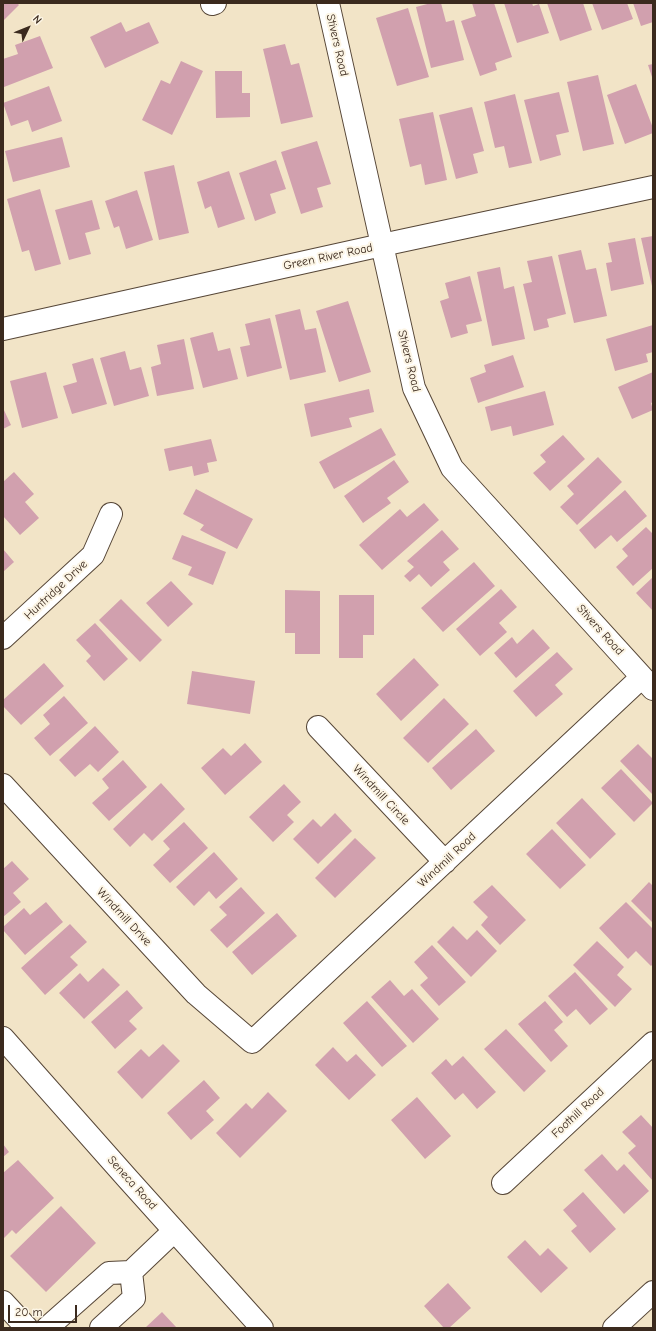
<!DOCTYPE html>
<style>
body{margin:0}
#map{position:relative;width:656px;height:1331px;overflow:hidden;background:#f2e4c7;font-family:"Comic Neue",sans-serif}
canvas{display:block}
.frame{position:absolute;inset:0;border:4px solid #3b2a1e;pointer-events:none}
.north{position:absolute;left:8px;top:8px;width:40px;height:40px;-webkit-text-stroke:3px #fcf5e5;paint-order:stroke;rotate:47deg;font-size:11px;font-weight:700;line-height:16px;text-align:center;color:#3b2a1e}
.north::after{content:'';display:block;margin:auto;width:14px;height:18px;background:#3b2a1e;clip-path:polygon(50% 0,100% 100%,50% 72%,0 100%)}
.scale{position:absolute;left:8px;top:1305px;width:69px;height:18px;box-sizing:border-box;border:2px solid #3b2a1e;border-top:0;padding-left:5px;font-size:12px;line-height:14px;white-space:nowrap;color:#3b2a1e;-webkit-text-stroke:3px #fcf5e5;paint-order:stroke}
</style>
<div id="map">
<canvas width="656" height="1331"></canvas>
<div class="frame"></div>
<div class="north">N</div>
<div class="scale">20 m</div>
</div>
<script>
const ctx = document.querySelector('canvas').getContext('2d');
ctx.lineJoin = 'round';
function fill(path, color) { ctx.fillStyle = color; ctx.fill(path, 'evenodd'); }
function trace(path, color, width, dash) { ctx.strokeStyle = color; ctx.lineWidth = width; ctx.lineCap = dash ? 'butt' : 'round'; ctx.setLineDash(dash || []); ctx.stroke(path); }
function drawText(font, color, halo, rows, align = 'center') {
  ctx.font = font + ' "Comic Neue",sans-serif'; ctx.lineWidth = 4; ctx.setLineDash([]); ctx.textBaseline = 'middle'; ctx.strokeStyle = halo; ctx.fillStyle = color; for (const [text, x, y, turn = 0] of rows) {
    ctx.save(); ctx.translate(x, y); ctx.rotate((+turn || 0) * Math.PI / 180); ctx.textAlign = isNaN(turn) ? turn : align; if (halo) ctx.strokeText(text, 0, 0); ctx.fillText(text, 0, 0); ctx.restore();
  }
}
fill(new Path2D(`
 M3,3H17L19,5L3,21Z
 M431,3H441L446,22L454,20L464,60L431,68L416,7Z
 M472,3H494L512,57L495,63L497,70L480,76L461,21L476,16Z
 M504,3H532L533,6L539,4L549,33L517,43Z
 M547,3H583L592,30L560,41Z
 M592,3H627L633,19L602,30Z
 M633,3H653V22L641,26Z
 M408,8L429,77L397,86L376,18Z
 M121,22L126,32L149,22L159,43L105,68L90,37Z
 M40,36L53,68L4,87L3,59L18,54L15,45Z
 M285,44L291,65L299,63L313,117L281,124L263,49Z
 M181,61L203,71L172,135L142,120L161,80L170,84Z
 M653,64V80L648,65Z
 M215,71H242V93H250V117L216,118Z
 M598,75L614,144L583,151L567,82Z
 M636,84L653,128V133L625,144L607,95Z
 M49,86L62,121L32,132L28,120L11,126L3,103Z
 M559,92L569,132L556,135L561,155L540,161L524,100Z
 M515,94L532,163L509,168L504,146L495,148L484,102Z
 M472,107L484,151L473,154L478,173L456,179L439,115Z
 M433,112L447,180L425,185L421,164L410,167L399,119Z
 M62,137L70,167L13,182L5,151Z
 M317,141L331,184L317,188L323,207L301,214L281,152Z
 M276,160L286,189L270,194L276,213L255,221L239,173Z
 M174,165L189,233L159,240L144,172Z
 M229,171L245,219L218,228L211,206L205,209L197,182Z
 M40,189L61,264L35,271L29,250L22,252L7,199Z
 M137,190L153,240L126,249L119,226L114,228L105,201Z
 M92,200L100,229L85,233L91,254L69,260L55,210Z
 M653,236V286H652L641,238Z
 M635,238L644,284L611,291L606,263L612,262L608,243Z
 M581,250L586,270L596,268L607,316L574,323L558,255Z
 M552,256L566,314L547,319L549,327L534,331L523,284L532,282L527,261Z
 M500,267L504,289L514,286L525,339L492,346L477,272Z
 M470,276L482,321L466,325L468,333L451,338L440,301L449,298L445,283Z
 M348,301L371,372L339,382L316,311Z
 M300,309L305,330L316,328L326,372L290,380L275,315Z
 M270,318L282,368L247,377L240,347L250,345L245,324Z
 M653,325V352L646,354L648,362L615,371L606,339Z
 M213,332L218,351L230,348L238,379L203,388L190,338Z
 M184,339L194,389L157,396L151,367L161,364L157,345Z
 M125,351L130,370L141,367L149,396L114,406L100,358Z
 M513,355L524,387L478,403L470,378L486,372L484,365Z
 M93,358L107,404L72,414L63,386L77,382L72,364Z
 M46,372L58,418L22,428L10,381Z
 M653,372V402L651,403L653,410L632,419L618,387Z
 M369,389L374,412L349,418L352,427L311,437L304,404Z
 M545,391L554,425L513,436L511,426L491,431L485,407Z
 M3,408L11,425L3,429Z
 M381,428L396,455L334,489L319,462Z
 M563,435L585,459L550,491L533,473L546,462L540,455Z
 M211,439L217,461L207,463L209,472L194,476L192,466L169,471L164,449Z
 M598,457L622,482L577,525L560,507L574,494L567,486Z
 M394,460L409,482L387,498L391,503L363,523L344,496Z
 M14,472L34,494L25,502L39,518L20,535L3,516V482Z
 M196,489L253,519L237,549L200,530L204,525L183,514Z
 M625,490L647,516L617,542L611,535L595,549L579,530Z
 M424,503L439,520L382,570L359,545L400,509L407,517Z
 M646,527L653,534V568L633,586L616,567L628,556L622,549Z
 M442,530L459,549L443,562L450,570L431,587L419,574L410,582L404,576L414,567L407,561Z
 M182,535L226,552L213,585L188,575L192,567L172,559Z
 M3,549L14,562L3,572Z
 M474,562L495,586L443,632L421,608Z
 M653,577V611L636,593Z
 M171,581L193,604L168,627L146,603Z
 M501,589L517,607L499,623L507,632L480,656L456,629Z
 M285,590L320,591V654H295V633H285Z
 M339,595H374V635H363V658H339Z
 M121,599L162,640L140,662L99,620Z
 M95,623L128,659L104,681L86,661L91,656L76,640Z
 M533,629L550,648L516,678L494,653L512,637L517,644Z
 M557,652L573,669L555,685L563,694L536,717L513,691Z
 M414,658L439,685L401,721L376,694Z
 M44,663L64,686L21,725L3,706V700Z
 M192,671L255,681L250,714L187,704Z
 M64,696L88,723L50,756L34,738L50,724L43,715Z
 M444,698L469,724L428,763L403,738Z
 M95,726L119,752L98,772L90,764L75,777L59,760Z
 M476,729L495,751L451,790L432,768Z
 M245,743L262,762L225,795L201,768L223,748L231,756Z
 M638,744L653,759V795L620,761Z
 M123,760L147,787L109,821L92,803L109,788L102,779Z
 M621,769L653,803L634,822L601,788Z
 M161,783L185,809L152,841L144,833L130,847L113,829Z
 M284,784L301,802L287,815L294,822L273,842L249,817Z
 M582,798L616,834L590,859L556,823Z
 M335,813L352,831L318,864L293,839L313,819L321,827Z
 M184,822L208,848L170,883L153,865L170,849L163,841Z
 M552,829L586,865L560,889L526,854Z
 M355,838L376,858L335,898L315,878Z
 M214,852L238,879L216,899L209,891L194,906L176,887Z
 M12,861L29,879L13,893L21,902L3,917V869Z
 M649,882L653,886V923L631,901Z
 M492,885L526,920L500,945L481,925L488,917L473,902Z
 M241,887L265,913L227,948L210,930L227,915L219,907Z
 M46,902L63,922L25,955L3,930V927L24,908L30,915Z
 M626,902L653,929V964L651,966L636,951L628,959L599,928Z
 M277,913L297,936L252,975L232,952Z
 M70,924L87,942L70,957L78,965L45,995L21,968Z
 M453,926L467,940L477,930L497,951L471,977L437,942Z
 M597,941L624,967L617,975L632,989L615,1007L573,965Z
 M432,945L466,982L439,1006L420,985L428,978L414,962Z
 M103,968L120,985L84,1019L59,993L80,973L88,982Z
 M575,972L608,1009L590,1025L576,1009L567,1017L548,996Z
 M390,980L404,996L412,989L439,1019L413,1043L371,997Z
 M127,990L143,1008L129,1021L137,1029L115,1049L91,1022Z
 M367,1001L407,1046L382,1067L343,1023Z
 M545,1001L563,1022L554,1030L568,1046L551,1062L518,1024Z
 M506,1029L546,1071L524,1092L484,1049Z
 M163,1044L180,1061L142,1099L117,1072L141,1049L149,1057Z
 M333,1047L347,1062L356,1054L376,1075L349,1100L315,1065Z
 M463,1056L496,1092L477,1109L463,1093L455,1100L431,1073L446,1059L452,1066Z
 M204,1080L220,1098L206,1111L214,1120L191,1140L167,1113Z
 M268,1092L287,1111L240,1158L216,1133L246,1103L252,1109Z
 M417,1097L451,1136L425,1159L391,1120Z
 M641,1115L653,1128V1181L628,1153L636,1146L622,1132Z
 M3,1144L9,1152L3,1157Z
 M602,1154L617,1171L624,1164L649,1191L624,1214L584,1170Z
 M18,1160L54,1198L16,1234L12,1230L3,1239V1173Z
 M583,1192L616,1229L590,1253L571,1231L577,1226L563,1210Z
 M61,1206L96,1243L46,1292L10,1256Z
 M525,1240L540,1256L548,1248L568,1268L541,1293L507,1257Z
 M448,1283L471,1308L449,1328H444L424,1306Z
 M162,1312L177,1328H145Z`), '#d1a0ae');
const minor = new Path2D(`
 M328,3L414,388L452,468L653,689
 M212,4L215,3
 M3,329L382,245L653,187
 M3,638L93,555L111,514
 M318,727L445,862
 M3,785L196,994L252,1042L642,677
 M503,1183L653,1043
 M3,1302L27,1328
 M47,1328L109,1273L131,1272L174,1231
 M101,1328L134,1298L131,1272`);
const tertiary = new Path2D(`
 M3,1038L127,1178L262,1328`);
const secondary = new Path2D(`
 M614,1328L653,1292`);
trace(minor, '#564637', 24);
trace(tertiary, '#564637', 24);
trace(secondary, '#564637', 24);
trace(minor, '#fff', 22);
trace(tertiary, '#fff', 22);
trace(secondary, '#fff', 22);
drawText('12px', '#3b2a1e', '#fcf5e5', [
 ["Stivers Road",337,45,77],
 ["Green River Road",328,257,-12],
 ["Stivers Road",409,361,76],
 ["Huntridge Drive",56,590,-43],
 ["Stivers Road",600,630,48],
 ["Windmill Circle",381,795,47],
 ["Windmill Road",447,860,-43],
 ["Windmill Drive",124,917,47],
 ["Foothill Road",578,1113,-43],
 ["Seneca Road",132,1183,48]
]);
</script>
